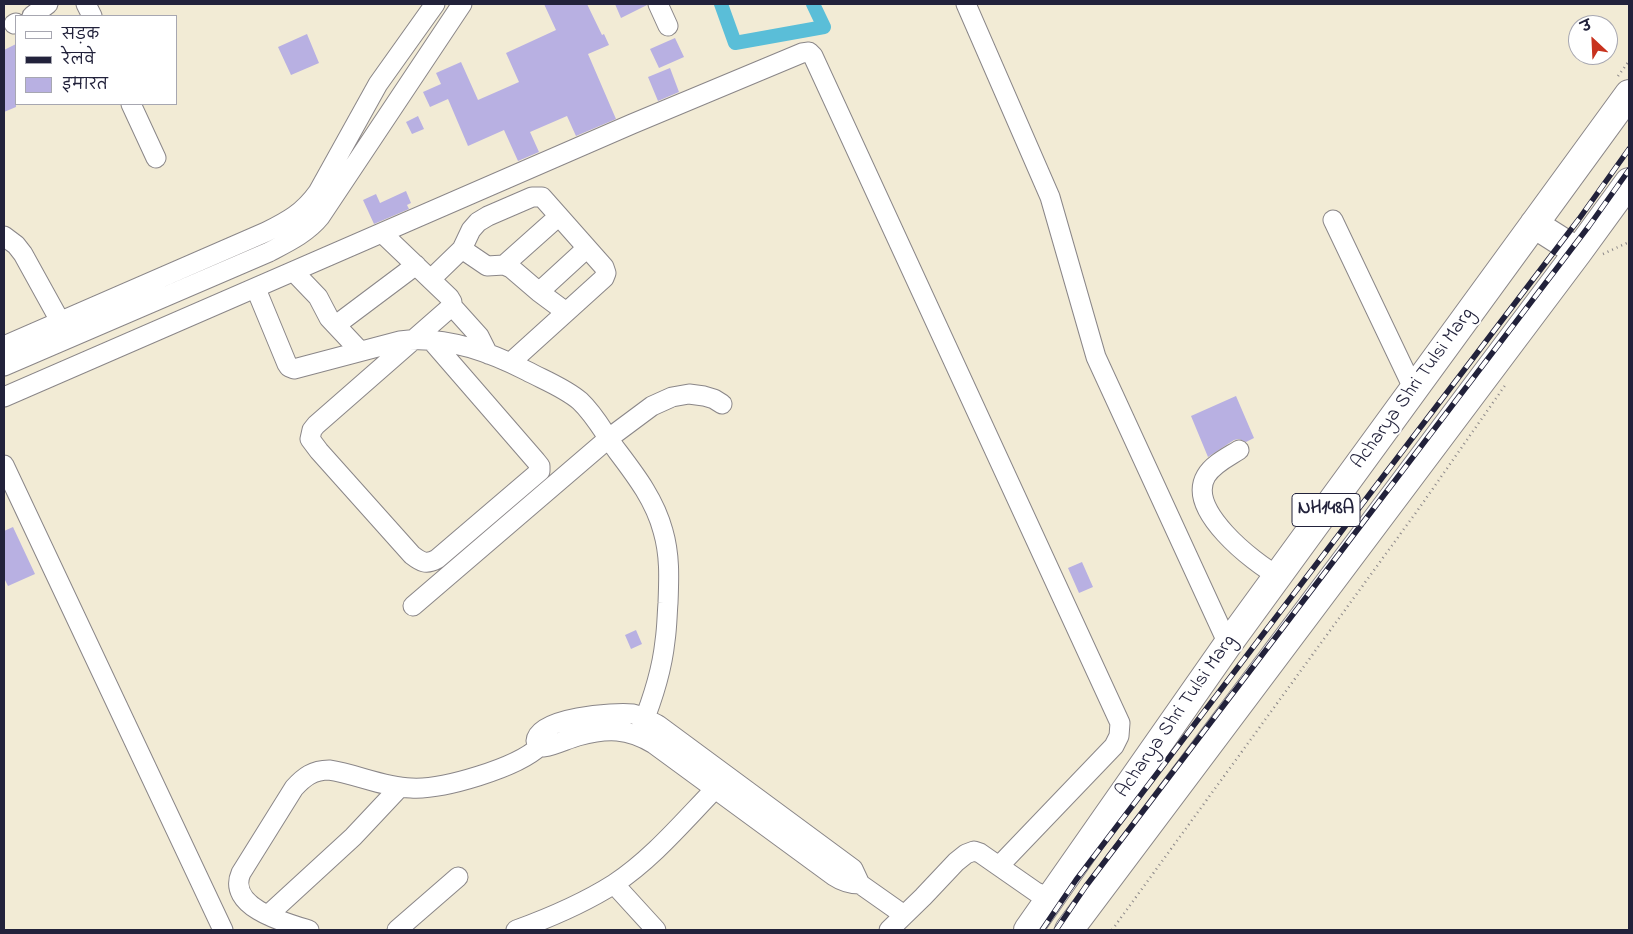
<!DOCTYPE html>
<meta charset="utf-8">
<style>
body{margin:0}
#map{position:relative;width:1633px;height:934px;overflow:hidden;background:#f2ebd5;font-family:"Indie Flower","Playpen Sans Deva",sans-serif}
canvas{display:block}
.frame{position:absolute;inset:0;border:5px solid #22223b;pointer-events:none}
.legend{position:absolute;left:15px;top:15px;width:162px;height:90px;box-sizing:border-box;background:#fff;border:1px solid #a7a7b1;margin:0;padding:6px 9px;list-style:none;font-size:15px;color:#22223b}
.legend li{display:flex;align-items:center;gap:10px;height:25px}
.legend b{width:25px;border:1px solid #a7a7b1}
.north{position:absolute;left:1568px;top:15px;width:50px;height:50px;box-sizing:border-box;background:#fff;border:1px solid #a7a7b1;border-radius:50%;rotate:335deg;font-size:14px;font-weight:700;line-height:20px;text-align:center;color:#22223b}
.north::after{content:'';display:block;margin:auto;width:18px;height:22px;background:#c8321e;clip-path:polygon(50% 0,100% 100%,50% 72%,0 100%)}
</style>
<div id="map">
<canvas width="1633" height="934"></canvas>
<div class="frame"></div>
<ul class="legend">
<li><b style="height:6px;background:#fff"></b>सड़क</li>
<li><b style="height:6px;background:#22223b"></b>रेलवे</li>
<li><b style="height:14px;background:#b8b0e2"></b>इमारत</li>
</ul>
<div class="north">उ</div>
</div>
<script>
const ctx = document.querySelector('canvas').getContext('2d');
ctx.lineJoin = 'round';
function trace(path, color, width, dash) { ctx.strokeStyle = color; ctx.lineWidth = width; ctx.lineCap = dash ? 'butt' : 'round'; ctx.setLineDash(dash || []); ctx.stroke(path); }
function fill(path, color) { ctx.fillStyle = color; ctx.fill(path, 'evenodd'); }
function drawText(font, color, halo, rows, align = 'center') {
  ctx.font = font + ' "Indie Flower",sans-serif'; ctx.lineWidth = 4; ctx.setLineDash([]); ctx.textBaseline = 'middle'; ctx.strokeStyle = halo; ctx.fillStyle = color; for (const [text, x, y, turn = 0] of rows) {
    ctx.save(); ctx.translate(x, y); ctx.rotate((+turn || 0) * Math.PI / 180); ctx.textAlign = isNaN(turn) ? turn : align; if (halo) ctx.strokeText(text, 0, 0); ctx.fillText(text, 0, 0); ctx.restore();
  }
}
trace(new Path2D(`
 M721,4L735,43L824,27L813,4`), '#5abed8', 14);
fill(new Path2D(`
 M544,4H587L602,35L604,34L609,45L588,54L616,119L576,136L567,116L530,132L539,152L518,161L504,130L468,146L448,99L430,107L423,92L441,84L436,73L461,62L478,100L519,82L506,53L556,30Z
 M615,4H647V5L621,18Z
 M307,34L319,63L291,75L278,47Z
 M675,38L684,57L659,68L650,49Z
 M16,44V107L4,112V50Z
 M670,68L679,92L658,101L648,77Z
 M418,116L424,129L412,134L406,122Z
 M406,191L411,203L407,205L409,209L374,224L363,200L376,194L380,203Z
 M1236,396L1254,438L1246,442L1239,439L1234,440L1208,457L1191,416Z
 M13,527L35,574L8,586L4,578V531Z
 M1082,562L1093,587L1079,593L1068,568Z
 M636,630L642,644L631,649L625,635Z`), '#b8b0e2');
const minor = new Path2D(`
 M86,4L92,16
 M658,4L668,26
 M966,4L1050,197L1096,357L1228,644
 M32,16L48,4
 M14,24L16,23
 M131,104L156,158
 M1333,220L1414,390
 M382,233L449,297L452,302V306L316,425L312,430L310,439L319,451L412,555C421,562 426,565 437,559L540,471V466L536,461L431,340
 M4,236L16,245L23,254L60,321
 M462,249L487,266L504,265L511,268L539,292L566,312
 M504,265L559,216
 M294,272L318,297L329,318L360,351
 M431,279L462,249L471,230L478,222L488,216L532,197H542L604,267L606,273L604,278L510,363
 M256,289L287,364L289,367L294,369L400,341C444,335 488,351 527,371C544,380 565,388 580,401C596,416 605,435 618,452C637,477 655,501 663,531C670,555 669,578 668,603C667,615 667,628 665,641C662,670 652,701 641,728
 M539,292L587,248
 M452,306L479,336L488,354
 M336,325L416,265
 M4,346L266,232C288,221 303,213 318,192L378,84L435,4
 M4,366L269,252C288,242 307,233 320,217L462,4
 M4,397L632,124L802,53L809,52L813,56L1120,723L1119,736L1114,746L999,866
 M1239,450C1228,457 1213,464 1206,476C1186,510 1253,562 1278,576
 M4,465L223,930
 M413,606L609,438L652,406L672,397L689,394L704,396L714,399L722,404
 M614,884L656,930
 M860,884C850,884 843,882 834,876L654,744C628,728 607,728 578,736C567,739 556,745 544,747L540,746L536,741C538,717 614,712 633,714C642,716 650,721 658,725L853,869L860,884L904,915
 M268,915L353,837L400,787
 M309,930C286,923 226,907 241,873L294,788C304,777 313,770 329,770C356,774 383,787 411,788C442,790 517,768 540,746
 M397,930L458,877
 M516,930C549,918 584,903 614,884C652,859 683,822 715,789
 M889,930L923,897L956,862L966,854L974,851L980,853L1036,892L1050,898`);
const highway = new Path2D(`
 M1534,224L1578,252
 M1028,930L1228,644L1629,94
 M1069,930L1578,252L1629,182`);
trace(minor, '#8a8688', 21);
trace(highway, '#8a8688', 30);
trace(new Path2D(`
 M1618,76L1629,61
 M1603,254L1629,242
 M1112,930L1420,507L1506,384`), '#8a8688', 2.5, [1, 4]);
trace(minor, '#fff', 19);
trace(highway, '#fff', 28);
const rail = new Path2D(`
 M1042,930L1076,880L1579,219L1629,149
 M1056,930L1086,886L1589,226L1629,170`);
trace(rail, '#22223b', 5.5);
trace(rail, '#fff', 4, [11]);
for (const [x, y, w] of [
 [1326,510,68]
]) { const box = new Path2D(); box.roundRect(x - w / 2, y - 16.5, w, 33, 4); ctx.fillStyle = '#fff'; ctx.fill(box); trace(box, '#22223b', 1); }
drawText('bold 19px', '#22223b', null, [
 ["NH148A",1326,510]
]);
drawText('20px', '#22223b', '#fff', [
 ["Acharya Shri Tulsi Marg",1414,389,-54],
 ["Acharya Shri Tulsi Marg",1177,717,-55]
]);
</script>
